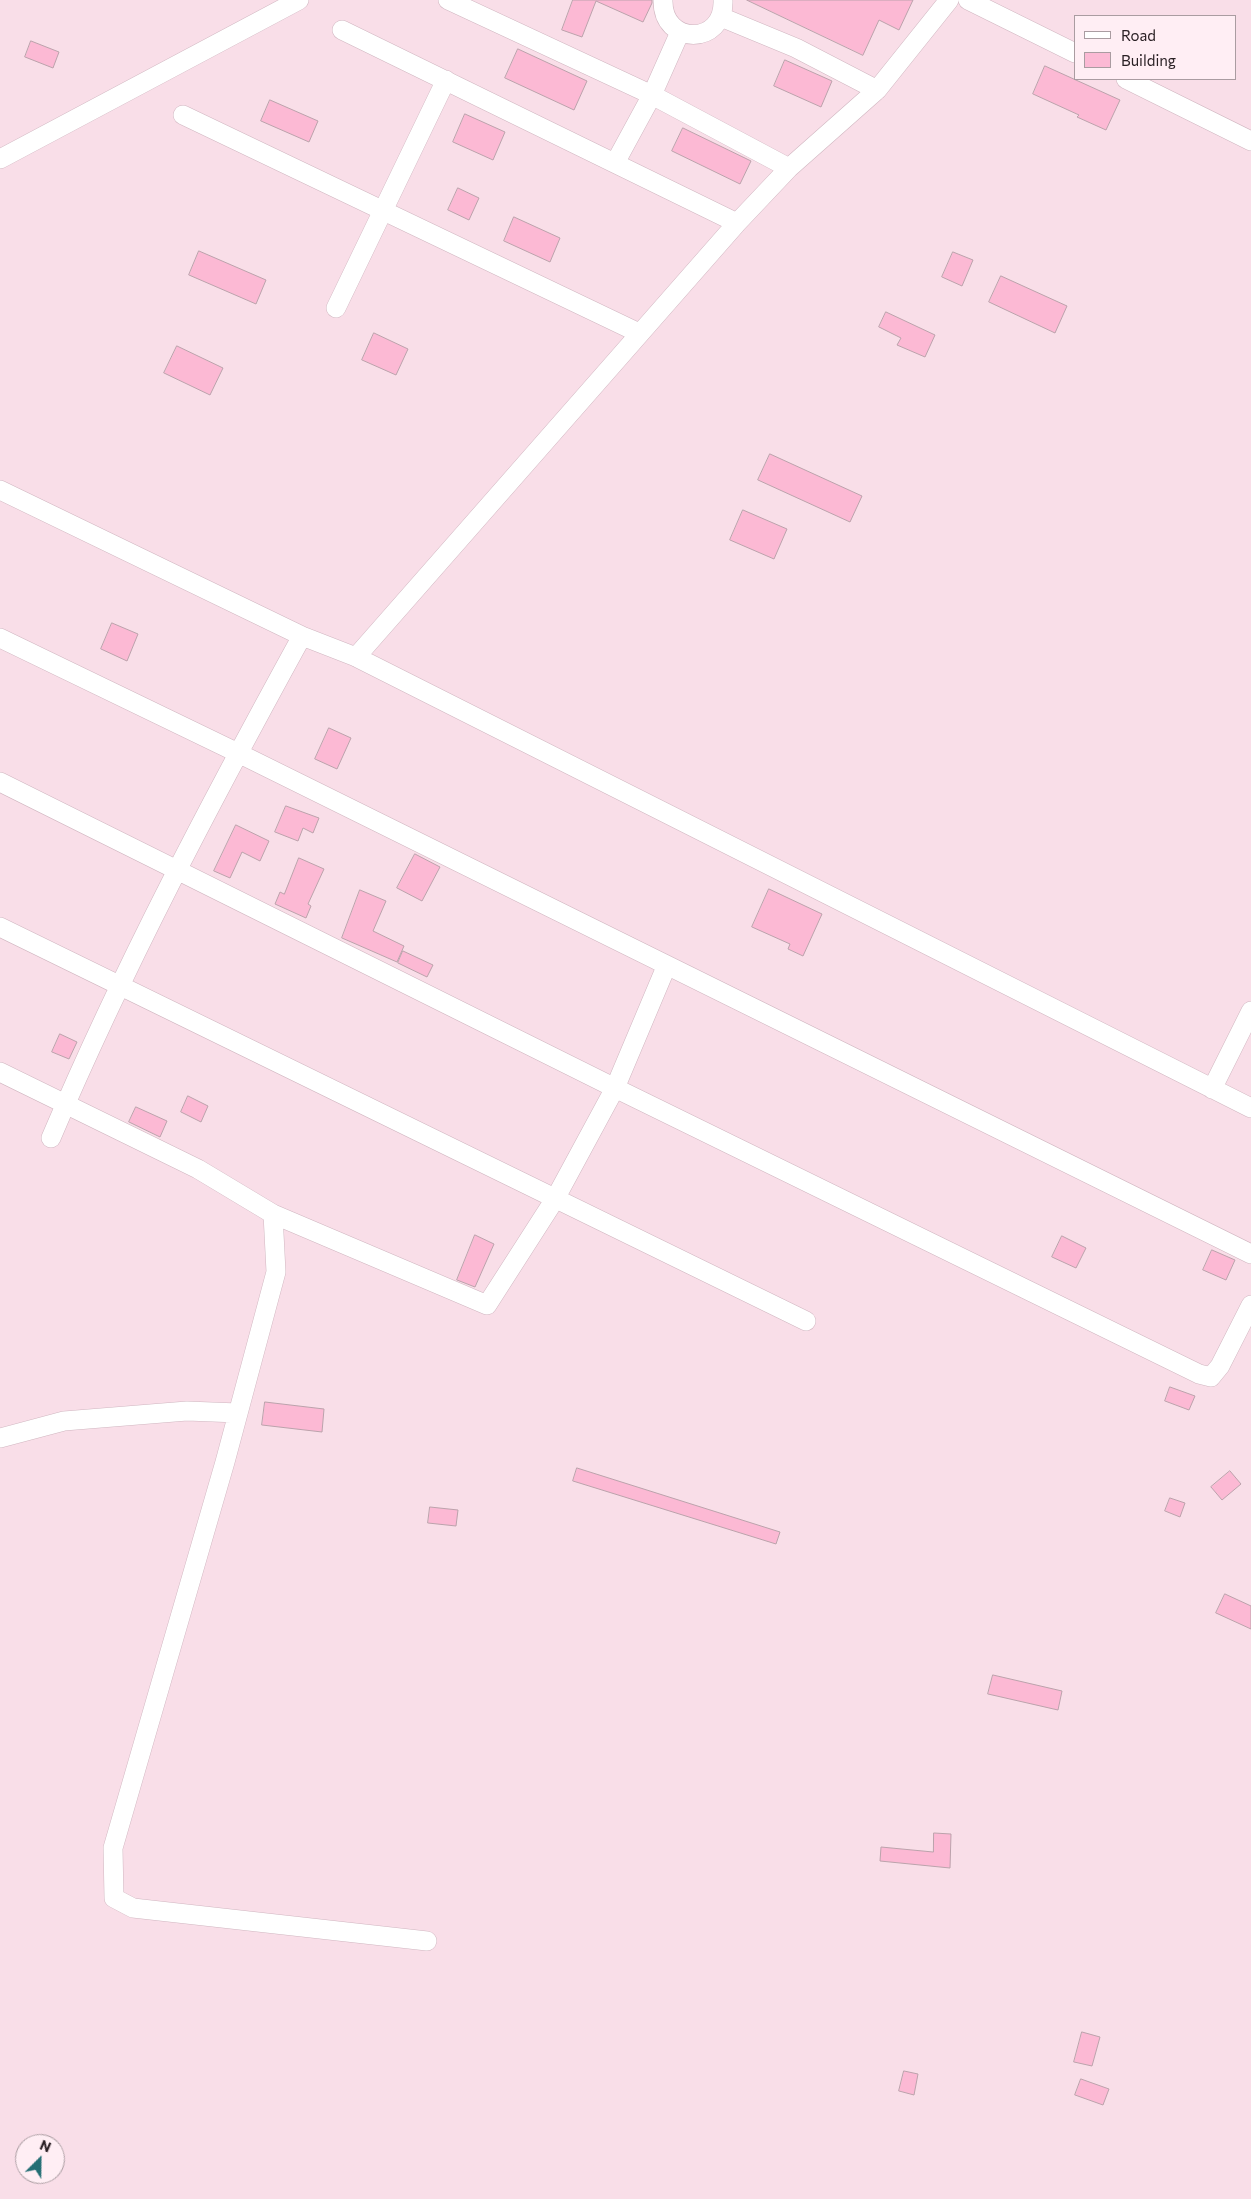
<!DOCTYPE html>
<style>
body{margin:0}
#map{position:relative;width:1251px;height:2199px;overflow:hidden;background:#f9dee8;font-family:Commissioner,sans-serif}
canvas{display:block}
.legend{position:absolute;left:1074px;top:15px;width:162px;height:65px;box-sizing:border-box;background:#ffeef4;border:1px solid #aa9ca1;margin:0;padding:6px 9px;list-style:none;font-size:15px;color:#2a2024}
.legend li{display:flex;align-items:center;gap:10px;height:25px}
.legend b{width:25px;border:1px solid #aa9ca1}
.north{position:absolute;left:15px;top:2134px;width:50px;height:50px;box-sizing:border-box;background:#ffeef4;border:1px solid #aa9ca1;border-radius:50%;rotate:23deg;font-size:14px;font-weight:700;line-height:20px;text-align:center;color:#2a2024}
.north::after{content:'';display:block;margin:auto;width:18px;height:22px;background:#236e74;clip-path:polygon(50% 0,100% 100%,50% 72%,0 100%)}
</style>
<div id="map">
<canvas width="1251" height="2199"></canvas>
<ul class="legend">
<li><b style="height:6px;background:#fff"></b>Road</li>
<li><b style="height:14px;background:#fcb9d4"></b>Building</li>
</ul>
<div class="north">N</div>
</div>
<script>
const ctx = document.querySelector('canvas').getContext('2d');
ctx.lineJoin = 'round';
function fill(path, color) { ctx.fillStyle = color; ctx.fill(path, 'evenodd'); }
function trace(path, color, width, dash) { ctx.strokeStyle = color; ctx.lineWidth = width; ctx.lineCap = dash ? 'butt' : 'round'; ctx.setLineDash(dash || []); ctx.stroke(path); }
const building = new Path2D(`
 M573,0H652V3L643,22L596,1L582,37L562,30Z
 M747,0H913L899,30L879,20L863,55Z
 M31,41L59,52L53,68L25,57Z
 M518,49L587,81L574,110L505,78Z
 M785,60L832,81L821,107L774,86Z
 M1045,66L1120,100L1106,130L1077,117L1079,115L1033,94Z
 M270,100L318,121L309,142L261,121Z
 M465,114L505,132L493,160L453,142Z
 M683,128L751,161L740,184L672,151Z
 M458,188L479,198L469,220L448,210Z
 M514,217L560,238L550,262L504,241Z
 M199,251L266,280L256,304L189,275Z
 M953,252L973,260L962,286L942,277Z
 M1001,276L1067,306L1055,333L989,302Z
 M886,312L935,335L925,357L897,345L901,338L879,327Z
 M374,333L408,349L396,375L362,360Z
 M177,346L223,368L210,395L164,373Z
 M770,454L862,496L850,522L758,480Z
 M743,510L787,529L774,559L730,540Z
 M112,623L138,634L127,661L101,649Z
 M329,728L351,738L337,769L315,759Z
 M286,806L319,818L313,833L303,828L298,841L275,832Z
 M236,825L269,841L260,861L242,852L230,878L214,871Z
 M415,854L440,867L422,901L397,888Z
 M299,858L324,869L308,904L311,906L306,918L275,904L280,892L284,894Z
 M769,889L822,914L803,956L788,949L790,944L752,927Z
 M360,890L386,901L373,931L404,946L397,962L342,938Z
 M403,951L433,965L427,977L398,963Z
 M60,1034L77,1042L69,1059L52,1052Z
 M188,1096L208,1106L201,1122L181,1112Z
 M136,1107L167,1121L160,1137L129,1122Z
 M475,1235L494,1244L475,1287L457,1280Z
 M1062,1236L1086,1248L1076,1268L1052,1257Z
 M1212,1250L1235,1260L1226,1280L1203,1270Z
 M1170,1387L1195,1396L1189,1410L1165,1401Z
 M265,1402L324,1409L322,1432L262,1425Z
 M577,1468L780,1532L776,1544L573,1481Z
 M1230,1471L1241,1484L1222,1500L1211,1487Z
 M1170,1498L1185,1503L1180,1517L1165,1511Z
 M430,1507L458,1510L456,1526L428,1523Z
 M1225,1594L1251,1606V1629L1216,1613Z
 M993,1675L1062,1691L1058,1710L988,1694Z
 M934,1833L951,1834L950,1868L880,1861L881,1847L933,1852Z
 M1082,2032L1100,2037L1092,2066L1074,2062Z
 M904,2071L918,2074L914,2095L899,2091Z
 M1081,2079L1109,2089L1103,2105L1075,2095Z`);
fill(building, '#fcb9d4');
trace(building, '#bba2ab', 1);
const minor = new Path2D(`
 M448,0L652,95L789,168
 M663,0C662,46 725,46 723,0
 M968,0L1075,53
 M721,17L796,48L877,90
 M342,30L737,223
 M1126,79L1251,141
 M183,115L639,333
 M0,159L299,0
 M615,163L652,95L680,32
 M336,308L446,80
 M0,490L302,636L356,657L1251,1108
 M0,638L238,753L1251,1254
 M356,657L737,223L789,168L877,90L949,0
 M0,782L615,1088L1199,1374L1211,1377L1220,1366L1251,1305
 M0,927L806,1321
 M0,1072L198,1169L273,1214L487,1305L555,1199L615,1088L666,967
 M1212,1089L1251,1011
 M51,1138C124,966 212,800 302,636
 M273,1214L276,1272L225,1462L113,1848L114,1898L133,1908L427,1941
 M0,1438L64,1421L187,1411L238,1413`);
trace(minor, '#d0b6c0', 20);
trace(minor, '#fff', 19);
</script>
